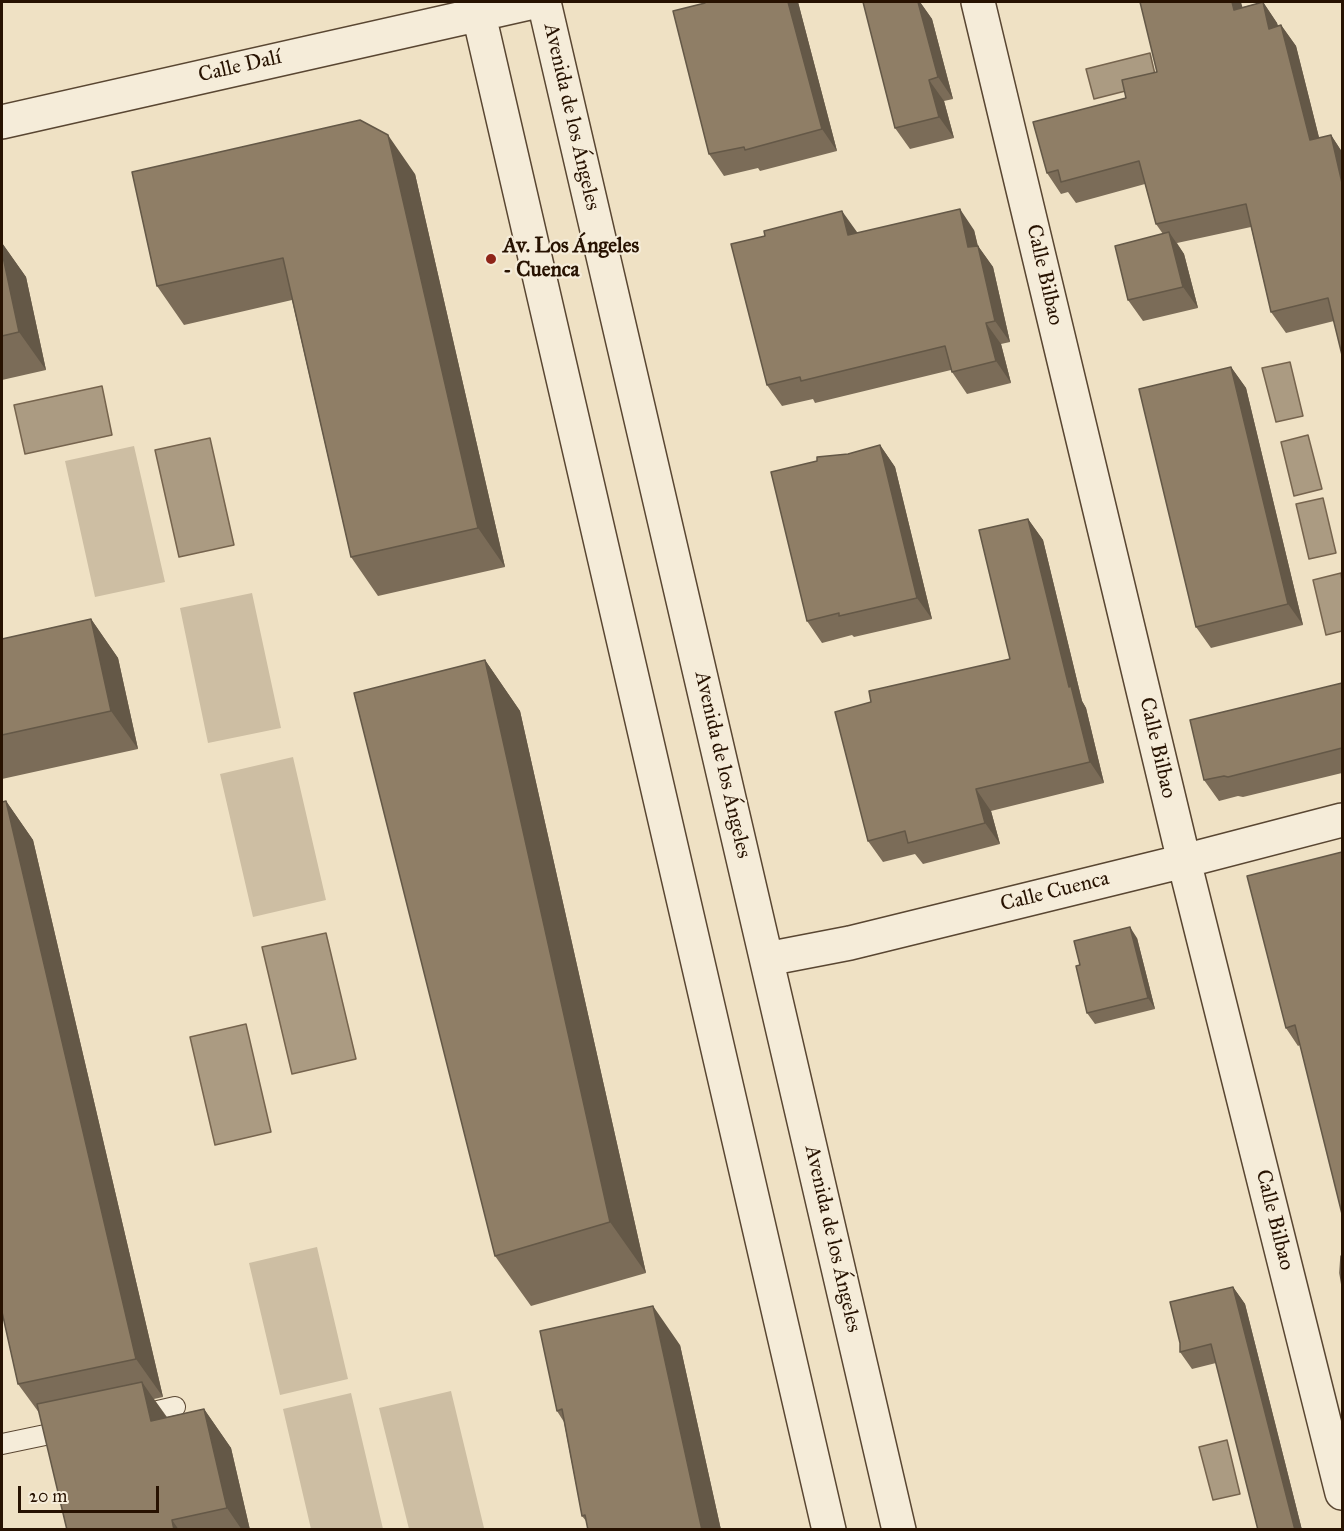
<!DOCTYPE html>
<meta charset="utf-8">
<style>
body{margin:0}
#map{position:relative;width:1344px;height:1531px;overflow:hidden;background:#efe1c4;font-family:"IM FELL Great Primer",serif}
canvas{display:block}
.frame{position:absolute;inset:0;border:3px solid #271201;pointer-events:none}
.scale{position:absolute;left:18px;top:1486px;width:141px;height:27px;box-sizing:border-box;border:3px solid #271201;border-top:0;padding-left:8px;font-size:18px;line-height:21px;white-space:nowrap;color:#271201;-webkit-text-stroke:4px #f5ecd9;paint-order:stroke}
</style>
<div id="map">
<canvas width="1344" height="1531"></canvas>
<div class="frame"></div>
<div class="scale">20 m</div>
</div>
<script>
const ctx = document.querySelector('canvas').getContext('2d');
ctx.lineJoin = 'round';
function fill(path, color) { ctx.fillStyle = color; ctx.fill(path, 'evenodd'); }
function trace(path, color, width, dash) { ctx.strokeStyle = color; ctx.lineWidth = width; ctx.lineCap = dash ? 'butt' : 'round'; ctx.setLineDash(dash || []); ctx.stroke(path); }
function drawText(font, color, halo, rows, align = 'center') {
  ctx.font = font + ' "IM FELL Great Primer",serif'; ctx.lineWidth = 4.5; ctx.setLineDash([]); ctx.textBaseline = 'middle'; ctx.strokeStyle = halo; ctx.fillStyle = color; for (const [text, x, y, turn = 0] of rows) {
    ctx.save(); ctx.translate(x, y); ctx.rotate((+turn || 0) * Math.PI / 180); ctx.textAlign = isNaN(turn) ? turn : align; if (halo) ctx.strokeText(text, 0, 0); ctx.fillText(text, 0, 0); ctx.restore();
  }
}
fill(new Path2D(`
 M134,446L165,582L95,597L65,461Z
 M252,593L281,728L208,743L180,608Z
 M293,757L326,900L253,917L220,774Z
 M317,1247L348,1379L280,1395L249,1263Z
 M451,1391L484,1528L409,1529L379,1408Z
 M351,1393L383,1529H311L283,1409Z`), '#cdbea3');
const water = new Path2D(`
 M1150,53L1157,83L1094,99L1086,69Z
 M1290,362L1303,416L1276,422L1262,368Z
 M102,386L112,435L25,454L14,405Z
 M1308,435L1322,489L1294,496L1281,442Z
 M210,438L234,545L179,557L155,450Z
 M1323,498L1336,553L1309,559L1296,504Z
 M1341,573L1342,581V631L1326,635L1313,580Z
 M326,933L356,1059L292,1074L262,947Z
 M246,1024L271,1132L215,1145L190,1037Z
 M1227,1440L1240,1494L1213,1500L1199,1447Z`);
fill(water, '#ab9b82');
trace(water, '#76644e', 1.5);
const lane = new Path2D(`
 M136,1416L175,1407
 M2,1444L69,1430`);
const street = new Path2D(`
 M476,2L829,1530
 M544,2L899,1530
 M978,2L1184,861L1342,1493
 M2,122L534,2
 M767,959L850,943L1184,861L1342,820`);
trace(lane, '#594632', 22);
trace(street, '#594632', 36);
trace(lane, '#f5ecd9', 20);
trace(street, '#f5ecd9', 33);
fill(new Path2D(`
 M789,2H798L837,151L760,171L758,168L724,176L709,154Z
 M863,2H920L932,19L953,99L944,101L954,138L910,149L895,128Z
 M1263,2L1277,23L1278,26L1281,25L1296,46L1319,138L1331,135L1342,152V355L1334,321L1286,333L1271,312L1251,227L1177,243L1184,254L1198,308L1143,321L1128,300L1163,234L1156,224L1145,184L1076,203L1068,192L1061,194L1047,173L1126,98L1157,72L1243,7Z
 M415,174L505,567L378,596L351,557L292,300L184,325L157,286Z
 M974,230L978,246L993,267L1010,342L1001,344L1011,383L967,394L952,372L951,370L815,403L813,399L782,406L767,385L857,233Z
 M2,243L26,277L46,370L2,380Z
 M1231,367L1246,388L1303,625L1211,648L1196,627Z
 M880,445L895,467L932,619L854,637L852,635L822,643L807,621L848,454Z
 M1028,519L1043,540L1082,701L1086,708L1104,783L991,811L1000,844L923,864L915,854L883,862L868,841L871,702L1010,659Z
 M91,619L118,658L138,749L2,779V639Z
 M485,660L520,711L646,1273L531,1306L495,1256Z
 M1342,683V773L1243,797L1238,796L1219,801L1204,780Z
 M6,801L33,840L163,1397L154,1399L167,1417L204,1409L231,1448L250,1530H67L40,1414L18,1384Z
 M1342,852L1300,1045L1298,1046L1286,1028Z
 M1137,938L1155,1009L1095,1024L1087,1013L1080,965Z
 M1233,1287L1245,1304L1302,1530H1258L1216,1363L1192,1369L1180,1352Z
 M680,1345L721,1530H588L586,1521L582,1516L564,1422L557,1411Z`), '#7b6c58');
fill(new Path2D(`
 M788,2H798L837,151L822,129Z
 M910,2H920L932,19L953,99L938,77Z
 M1232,2H1241L1249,30L1234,10Z
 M1263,2L1277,23L1284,49L1269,29Z
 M1281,25L1296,46L1325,161L1310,140Z
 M929,80L944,101L954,138L939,117Z
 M388,135L415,174L505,567L478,528Z
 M1331,135L1342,152V183Z
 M960,209L974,230L983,269L968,247Z
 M842,211L857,232L863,256L848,235Z
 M1169,232L1184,254L1198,308L1183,287Z
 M2,243L26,277L46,370L19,332L2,252Z
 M978,246L993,267L1010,342L995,321Z
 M986,323L1001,344L1011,383L996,361Z
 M1231,367L1246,388L1303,625L1288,604Z
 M880,445L895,467L932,619L917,598Z
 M1028,519L1043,540L1082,701L1086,708L1104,783L1090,762L1069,687Z
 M91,619L118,658L138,749L111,711Z
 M485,660L520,711L646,1273L610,1222Z
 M976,789L991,811L1000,844L985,823Z
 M6,801L33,840L163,1397L136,1359Z
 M1130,927L1137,938L1155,1009L1148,998Z
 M1233,1287L1245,1304L1302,1530H1295Z
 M653,1306L680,1345L721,1530H702Z
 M142,1382L169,1421H151Z
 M204,1409L231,1448L250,1530H242L227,1508Z
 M172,1520L179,1530H174Z`), '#645847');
const building = new Path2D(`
 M704,2H788L822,129L745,150L744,147L709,154L673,11L705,3Z
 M863,2H918L938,77L929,80L939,117L895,128Z
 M1140,2H1232L1234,10L1263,2L1269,29L1281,25L1310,140L1331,135L1342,183V355L1328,298L1271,312L1246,204L1156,224L1139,161L1061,182L1058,170L1047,173L1033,122L1126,98L1122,80L1157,72Z
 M360,120L388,135L478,528L351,557L283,258L157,286L132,172Z
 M960,209L968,247L978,246L995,321L986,323L996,361L952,372L945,346L801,381L800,377L767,385L731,244L765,236L764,231L842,211L848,235Z
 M1169,232L1183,287L1128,300L1115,246Z
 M2,252L19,332L2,336Z
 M1231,367L1288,604L1196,627L1139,389Z
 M880,445L917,598L839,616V613L807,621L771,472L817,461V457L848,454Z
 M1028,519L1069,687L1071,686L1090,762L976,789L985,823L908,843L905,831L868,841L835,712L871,702L869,691L1010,659L979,530Z
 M91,619L111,711L2,735V639Z
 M485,660L610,1222L495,1256L354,693Z
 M1342,683V748L1228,777L1224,776L1204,780L1190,720Z
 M6,801L136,1359L18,1384L2,1312V802Z
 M1342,852V1214L1295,1025L1286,1028L1247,876Z
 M1130,927L1148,998L1087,1013L1076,966L1080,965L1074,941Z
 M1341,1256H1342V1286L1340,1273Z
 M1233,1287L1295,1530H1258L1211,1344L1180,1352V1343L1170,1302Z
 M653,1306L702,1530H588L585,1515L582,1516L562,1409L557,1411L540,1331Z
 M142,1382L151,1421L204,1409L227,1508L172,1520L174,1530H67L37,1404Z`);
fill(building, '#8f7e66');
trace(building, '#645847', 1.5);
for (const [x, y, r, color] of [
 [491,259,6,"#8f2418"]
]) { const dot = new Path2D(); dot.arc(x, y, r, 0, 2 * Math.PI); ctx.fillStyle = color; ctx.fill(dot); trace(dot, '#f5ecd9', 2); }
drawText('21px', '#271201', '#f5ecd9', [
 ["Calle Dalí",240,67,-13],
 ["Avenida de los Ángeles",571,117,77],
 ["Calle Bilbao",1044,275,77],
 ["Calle Bilbao",1157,748,77],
 ["Avenida de los Ángeles",722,765,77],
 ["Calle Cuenca",1055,892,-14],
 ["Calle Bilbao",1274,1220,76],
 ["Avenida de los Ángeles",832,1239,77]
]);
drawText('bold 21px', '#271201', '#f5ecd9', [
 ["Av. Los Ángeles",503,247],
 ["- Cuenca",503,271]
], 'left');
</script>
